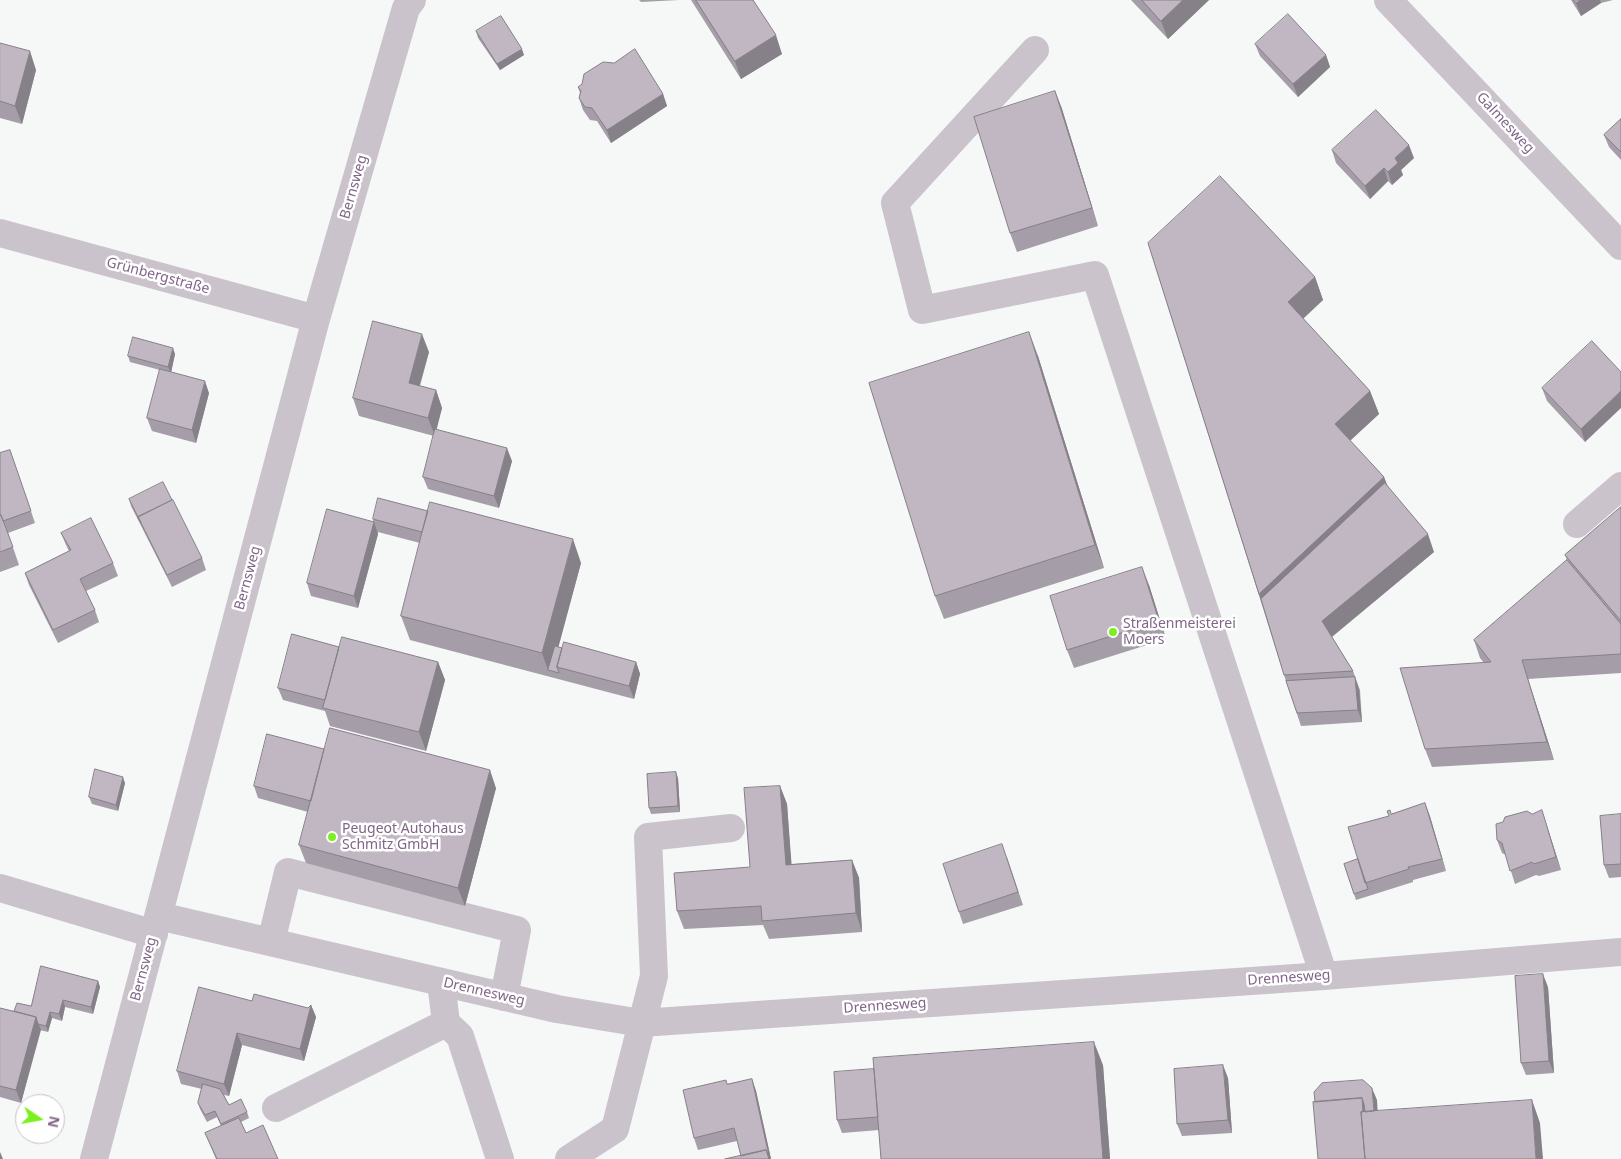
<!DOCTYPE html>
<meta charset="utf-8">
<style>
body{margin:0}
#map{position:relative;width:1621px;height:1159px;overflow:hidden;background:#f5f8f6;font-family:"Noto Sans",sans-serif}
canvas{display:block}
.north{position:absolute;left:15px;top:1094px;width:50px;height:50px;box-sizing:border-box;background:#fff;border:1px solid #ccc1cf;border-radius:50%;rotate:102deg;font-size:14px;font-weight:700;line-height:20px;text-align:center;color:#806588}
.north::after{content:'';display:block;margin:auto;width:18px;height:22px;background:#7cef1f;clip-path:polygon(50% 0,100% 100%,50% 72%,0 100%)}
</style>
<div id="map">
<canvas width="1621" height="1159"></canvas>
<div class="north">N</div>
</div>
<script>
const ctx = document.querySelector('canvas').getContext('2d');
ctx.lineJoin = 'round';
function trace(path, color, width, dash) { ctx.strokeStyle = color; ctx.lineWidth = width; ctx.lineCap = dash ? 'butt' : 'round'; ctx.setLineDash(dash || []); ctx.stroke(path); }
function fill(path, color) { ctx.fillStyle = color; ctx.fill(path, 'evenodd'); }
function drawText(font, color, halo, rows, align = 'center') {
  ctx.font = font + ' "Noto Sans",sans-serif'; ctx.lineWidth = 5; ctx.setLineDash([]); ctx.textBaseline = 'middle'; ctx.strokeStyle = halo; ctx.fillStyle = color; for (const [text, x, y, turn = 0] of rows) {
    ctx.save(); ctx.translate(x, y); ctx.rotate((+turn || 0) * Math.PI / 180); ctx.textAlign = isNaN(turn) ? turn : align; if (halo) ctx.strokeText(text, 0, 0); ctx.fillText(text, 0, 0); ctx.restore();
  }
}
trace(new Path2D(`
 M1388,0L1621,246
 M1035,50L895,203L922,310L1095,275L1324,976
 M0,233L316,319
 M1577,524L1621,486
 M0,888L154,934
 M159,916L557,1009L641,1023L1324,976L1621,952
 M271,942L288,872L517,930L504,997
 M446,1023L460,1036L500,1159
 M276,1108L446,1023L441,982
 M94,1159L316,319L406,8L412,0
 M569,1159L615,1129L654,976L648,837L731,828`), '#cac3cc', 28);
fill(new Path2D(`
 M639,0H679L641,2Z
 M691,0H753L782,54L741,79Z
 M1131,0H1209L1168,39Z
 M1571,0H1613L1601,3L1581,16Z
 M476,31L524,55L500,70L478,38Z
 M0,43L36,70L22,124L0,118Z
 M1255,44L1326,55L1330,67L1298,97L1260,56Z
 M578,87L663,94L667,106L611,143L597,121L590,120L583,110L579,98L580,93Z
 M1055,91L1062,109L1098,226L1017,252L1010,233Z
 M1621,119V160L1609,147L1604,135Z
 M1332,150L1414,158L1401,170L1403,175L1392,185L1388,181L1370,199L1336,163Z
 M1148,243L1315,277L1323,300L1303,319L1370,391L1379,414L1350,441L1384,477L1387,485L1434,552L1332,637L1353,671L1360,690L1362,722L1301,726L1284,675Z
 M429,352L420,386L436,390L442,408L436,429L512,461L499,508L428,489L423,477L434,436L359,416L353,398Z
 M175,354L171,372L209,393L196,443L152,431L147,418L160,370L130,362L128,356Z
 M1038,356L1104,568L944,619L935,596Z
 M1621,372L1585,442L1547,401L1542,388Z
 M10,450L35,523L8,533L19,565L0,572V453Z
 M129,499L202,558L206,570L172,587L131,506Z
 M1621,507V673L1528,679L1554,760L1432,767L1425,749L1484,663L1480,658L1474,640L1567,560L1565,555Z
 M373,519L581,563L558,647L636,662L640,674L634,699L410,640L401,616L420,543L378,532V534L358,608L311,596L307,583L373,522Z
 M61,533L113,563L118,576L86,591L95,610L99,622L58,643L29,585L25,573L69,551L66,545Z
 M1149,585L1166,639L1074,668L1067,650Z
 M339,647L438,662L445,680L426,751L330,726L325,711L283,700L278,688Z
 M324,749L496,788L465,906L306,863L299,845L308,812L258,798L254,786Z
 M678,778L680,812L651,814L649,808Z
 M125,783L118,811L92,804L89,797Z
 M780,786L787,804L791,864L852,860L859,878L862,932L769,939L763,925L684,929L677,911L750,867Z
 M1425,803L1446,871L1413,880V882L1356,900L1344,864L1358,859L1391,814Z
 M1621,814V877L1609,878L1604,865Z
 M1546,823L1561,870L1539,876L1536,875L1515,884L1506,855L1502,853L1497,840Z
 M1007,857L1023,905L963,924L959,912Z
 M98,981L100,987L93,1014L65,1007L62,1021L52,1018L48,1032L40,1030L21,1103L0,1097V1008L14,1011L31,1006Z
 M1548,987L1554,1073L1526,1075L1521,1063Z
 M252,1001L308,1008L311,1005L316,1017L304,1061L242,1045L229,1096L224,1095L229,1105L247,1112L249,1118L241,1122L246,1133L278,1159H216L205,1133L221,1126L217,1117L207,1122L200,1109L198,1103L202,1089L181,1084L177,1071Z
 M1103,1065L1110,1159H881L879,1130L842,1133L837,1120Z
 M1228,1078L1232,1133L1182,1136L1177,1124Z
 M752,1079L756,1091L771,1159H725L741,1156L737,1141L698,1150L694,1138L727,1084Z`), '#a59da8');
fill(new Path2D(`
 M1183,0H1209L1168,39L1161,21Z
 M1581,0H1600L1601,3L1581,16L1576,3Z
 M776,35L782,54L741,79L735,61Z
 M522,49L524,55L500,70L497,64Z
 M30,51L36,70L22,124L15,106Z
 M1326,55L1330,67L1298,97L1293,84Z
 M1055,91L1062,109L1098,226L1092,208Z
 M663,94L667,106L611,143L607,130Z
 M1409,145L1414,158L1401,170L1403,175L1392,185L1388,172L1395,158Z
 M1384,168L1388,181L1370,199L1365,186Z
 M1315,277L1323,300L1296,325L1288,302Z
 M1029,332L1038,356L1104,568L1095,545Z
 M422,334L429,352L415,401L409,383Z
 M173,348L175,354L171,373L168,367Z
 M205,381L209,393L196,443L192,430Z
 M436,390L442,408L435,436L428,418Z
 M1370,391L1379,414L1343,447L1335,424Z
 M1621,391V408L1585,442L1581,429Z
 M507,448L512,461L499,508L494,496Z
 M1384,477L1393,500L1267,617L1259,594Z
 M374,522L378,534L358,608L354,596Z
 M1428,534L1434,552L1329,639L1322,621Z
 M573,539L581,563L552,671L548,670L542,653Z
 M1142,567L1149,585L1166,639L1159,621Z
 M1522,660L1528,679L1554,760L1547,742Z
 M438,662L445,680L426,751L419,732Z
 M636,662L640,674L634,699L629,686Z
 M1355,677L1359,690L1362,722L1358,710Z
 M490,770L496,788L465,906L458,888Z
 M676,772L678,778L680,812L678,806Z
 M123,777L125,783L118,811L116,805Z
 M780,786L787,804L793,883L786,865Z
 M1425,803L1430,816L1446,871L1442,859Z
 M1542,810L1546,823L1561,870L1556,857Z
 M852,860L859,878L862,932L856,913Z
 M1543,974L1548,987L1554,1073L1549,1061Z
 M98,981L100,987L93,1014L91,1007Z
 M63,1000L65,1007L62,1021L59,1014Z
 M311,1005L316,1017L304,1061L300,1049Z
 M50,1012L52,1018L48,1032L46,1026Z
 M36,1017L41,1030L21,1103L16,1090Z
 M237,1033L242,1045L229,1096L224,1084Z
 M1094,1042L1103,1065L1110,1159H1103Z
 M1223,1065L1228,1078L1232,1133L1228,1120Z
 M752,1079L756,1091L771,1159H769Z
 M1372,1088L1377,1100L1379,1135L1375,1122Z
 M1362,1098L1369,1117L1366,1159Z
 M1532,1100L1540,1123L1543,1159H1536Z
 M0,1152L3,1159H0Z`), '#868088');
const building = new Path2D(`
 M696,0H753L776,35L735,61Z
 M1142,0H1183L1161,21Z
 M1574,0H1581L1576,3Z
 M1288,14L1326,55L1293,84L1255,44Z
 M501,16L522,49L497,64L476,31Z
 M0,43L30,51L15,106L0,101Z
 M635,49L663,94L607,130L592,108L585,107L579,98L581,91L578,87L582,84L584,74L603,62L614,63Z
 M1055,91L1092,208L1010,233L974,117Z
 M1376,110L1409,145L1395,158L1398,163L1388,172L1384,168L1365,186L1332,150Z
 M1621,119V152L1604,135Z
 M1220,176L1315,277L1288,302L1370,391L1335,424L1384,477L1259,594L1148,243Z
 M373,321L422,334L409,383L436,390L428,418L353,398Z
 M1029,332L1095,545L935,596L869,383Z
 M133,337L173,348L168,367L128,356Z
 M1592,341L1621,372V391L1581,429L1542,388Z
 M160,369L205,381L192,430L147,418Z
 M435,429L507,448L494,496L423,477Z
 M10,450L31,511L3,521L1,515H0V453Z
 M163,482L172,500L138,517L141,523L129,499Z
 M1385,483L1428,534L1322,621L1353,671L1284,675L1261,599Z
 M378,498L428,511L422,532L373,519Z
 M173,500L202,558L167,575L138,517Z
 M430,502L573,539L542,653L401,616Z
 M1621,507V621L1565,555Z
 M327,509L374,522L354,596L307,583Z
 M0,515H1L13,547L0,552Z
 M91,518L113,563L80,579L95,610L53,630L25,573L71,550L61,533Z
 M1567,560L1621,624V654L1522,660L1547,742L1425,749L1400,668L1491,662L1474,640Z
 M1142,567L1159,621L1067,650L1050,596Z
 M292,634L339,647L325,700L278,688Z
 M342,637L438,662L419,732L323,708Z
 M564,642L636,662L629,686L557,667Z
 M555,646L562,648L557,667L559,673L548,670Z
 M1355,677L1358,710L1297,713L1286,681Z
 M330,728L490,770L458,888L299,845Z
 M267,734L324,749L311,801L254,786Z
 M95,769L123,777L116,805L89,797Z
 M676,772L678,806L649,808L647,774Z
 M780,786L786,865L852,860L856,913L762,921L761,906L677,911L674,873L750,867L744,788Z
 M1425,803L1442,859L1408,867L1409,869L1365,883L1348,827L1389,816L1387,811L1390,810L1391,814Z
 M1542,810L1556,857L1534,864L1532,862L1510,871L1502,843L1497,840L1496,824L1503,822L1505,817L1527,811L1532,814Z
 M1621,814V864L1604,865L1600,816Z
 M1002,844L1018,892L959,912L943,864Z
 M1358,859L1368,889L1354,894L1344,864Z
 M41,966L98,981L91,1007L63,1000L59,1014L50,1012L46,1026L38,1024L36,1017L14,1011L17,1003L31,1006Z
 M1543,974L1549,1061L1521,1063L1515,976Z
 M199,987L252,1001L254,994L308,1008L311,1005L300,1049L237,1033L224,1084L177,1071Z
 M0,1008L36,1017L16,1090L0,1086Z
 M1094,1042L1103,1159H881L873,1058Z
 M1223,1065L1228,1120L1177,1124L1174,1069Z
 M874,1069L878,1117L837,1120L834,1072Z
 M752,1079L769,1156L766,1150L741,1156L734,1128L694,1138L683,1090L726,1080L727,1084Z
 M1363,1080L1372,1088L1374,1111L1365,1112L1364,1104L1362,1098L1315,1102L1314,1092L1322,1083Z
 M203,1084L220,1089L229,1105L241,1099L247,1112L221,1124L215,1111L205,1115L198,1103Z
 M1362,1098L1363,1112H1361L1365,1159H1318L1313,1102Z
 M1532,1100L1536,1159H1365L1361,1112Z
 M239,1118L246,1133L263,1125L278,1159H217L205,1133Z
 M766,1150L769,1159H725Z`);
fill(building, '#c0b7c3');
trace(building, '#868088', 1);
for (const [x, y, r, color] of [
 [1113,632,5,"#7cef1f"],
 [332,837,5,"#7cef1f"]
]) { const dot = new Path2D(); dot.arc(x, y, r, 0, 2 * Math.PI); ctx.fillStyle = color; ctx.fill(dot); trace(dot, '#fff', 2); }
drawText('14px', '#806588', '#fff', [
 ["Galmesweg",1505,123,47],
 ["Bernsweg",354,187,-74],
 ["Grünbergstraße",158,276,15],
 ["Bernsweg",248,578,-75],
 ["Bernsweg",144,969,-75],
 ["Drennesweg",1289,978,-4],
 ["Drennesweg",484,992,13],
 ["Drennesweg",885,1006,-4]
]);
drawText('14px', '#806588', '#fff', [
 ["Straßenmeisterei",1123,624],
 ["Moers",1123,640],
 ["Peugeot Autohaus",342,829],
 ["Schmitz GmbH",342,845]
], 'left');
</script>
